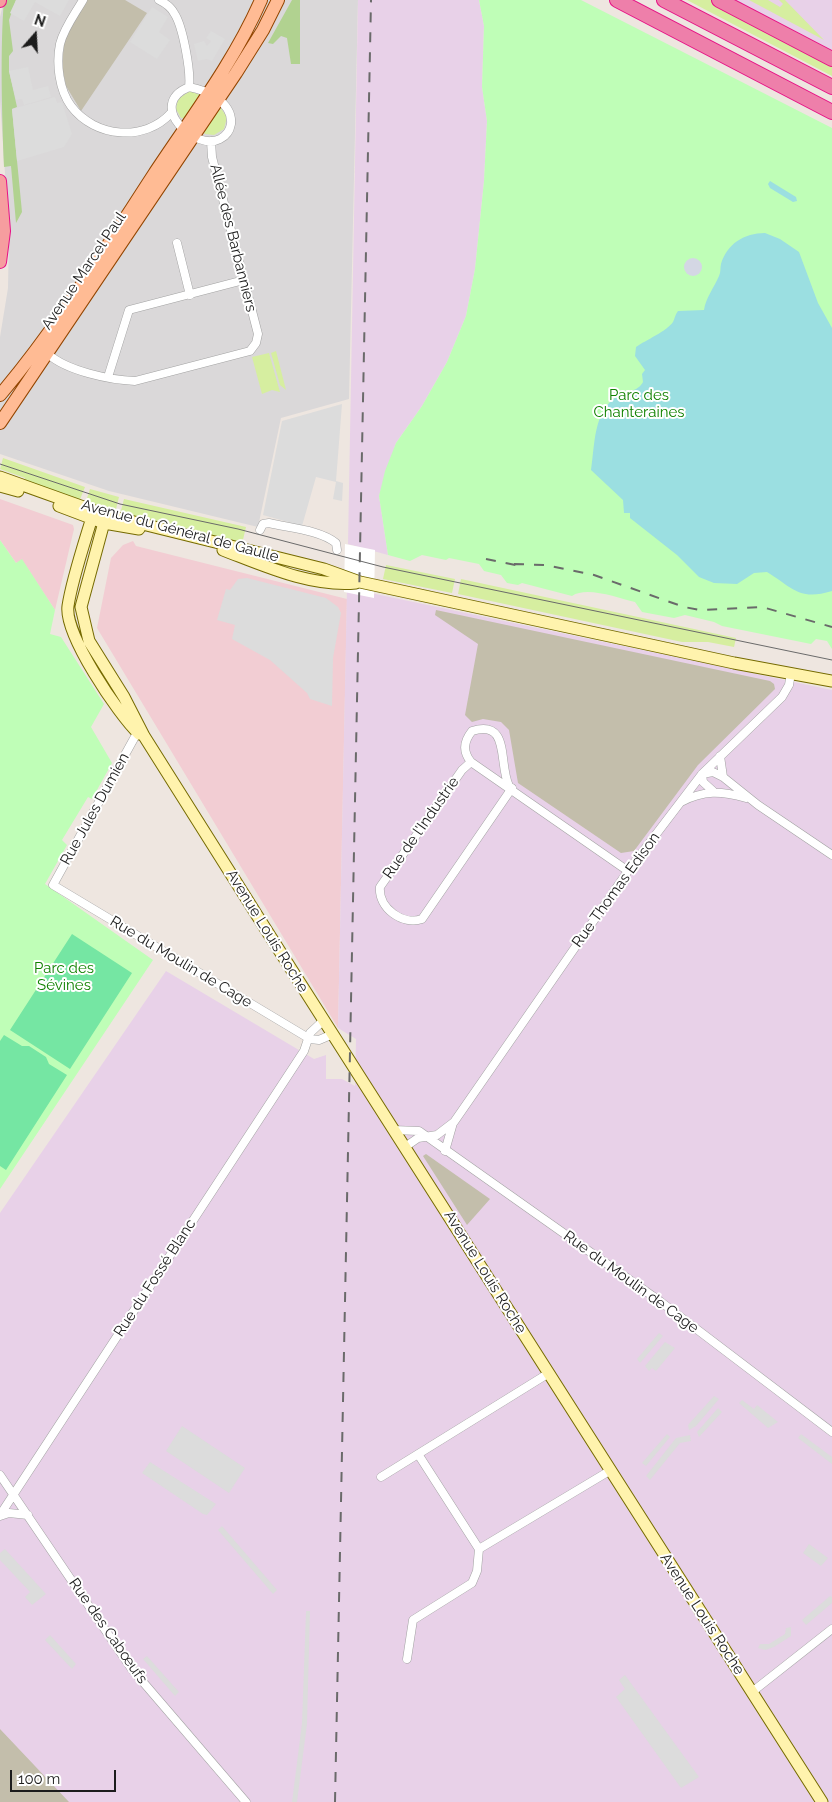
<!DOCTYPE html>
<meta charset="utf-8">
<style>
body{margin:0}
#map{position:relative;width:832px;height:1802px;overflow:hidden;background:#eee6e0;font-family:Raleway,sans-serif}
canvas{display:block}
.north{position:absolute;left:10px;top:10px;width:50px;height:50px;-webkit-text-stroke:4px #fff;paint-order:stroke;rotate:19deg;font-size:14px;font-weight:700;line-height:20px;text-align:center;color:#1c1c1c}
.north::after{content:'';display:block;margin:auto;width:18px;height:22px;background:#1c1c1c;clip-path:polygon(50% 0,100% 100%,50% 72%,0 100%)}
.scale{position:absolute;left:10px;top:1770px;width:106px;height:22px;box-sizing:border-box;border:2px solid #1c1c1c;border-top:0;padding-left:6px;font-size:15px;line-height:18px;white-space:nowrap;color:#1c1c1c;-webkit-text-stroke:4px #fff;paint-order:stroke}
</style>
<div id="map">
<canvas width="832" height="1802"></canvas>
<div class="north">N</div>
<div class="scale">100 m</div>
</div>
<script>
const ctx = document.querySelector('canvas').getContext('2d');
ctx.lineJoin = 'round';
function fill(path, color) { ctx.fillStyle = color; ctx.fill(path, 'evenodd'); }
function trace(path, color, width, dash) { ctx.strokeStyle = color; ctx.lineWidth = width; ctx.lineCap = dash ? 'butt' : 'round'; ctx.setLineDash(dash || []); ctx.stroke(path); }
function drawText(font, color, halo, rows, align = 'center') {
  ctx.font = font + ' Raleway,sans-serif'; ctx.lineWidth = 4; ctx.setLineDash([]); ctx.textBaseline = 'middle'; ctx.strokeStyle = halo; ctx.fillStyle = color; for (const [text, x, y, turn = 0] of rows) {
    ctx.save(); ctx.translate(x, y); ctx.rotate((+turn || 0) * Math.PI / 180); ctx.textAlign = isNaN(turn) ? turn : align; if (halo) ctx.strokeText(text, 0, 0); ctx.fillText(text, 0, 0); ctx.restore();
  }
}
fill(new Path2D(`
 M4,0H358L349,399L281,418L258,527L109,491L0,454V337L8,288L9,232L0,100V17Z`), '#dad8d9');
fill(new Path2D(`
 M0,499L73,525L74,529L55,610L22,560L16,563L0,540Z
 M133,541L136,546L347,599L338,1028L97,628L111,558L123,545Z`), '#f2cdd3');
fill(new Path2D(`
 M358,0H479L484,26L482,87L487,121L484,181L475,269L466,316L447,362L422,406L396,443L379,496L388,555L348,544Z
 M735,0H832V50Z
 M347,588L832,690V1802H0V1213L166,971L314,1059L326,1055V1079H342L355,1086L356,1039L338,1028Z`), '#e8d1e8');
fill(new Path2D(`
 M87,0H125L147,13L81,111L66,86L62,67L64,43L68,33Z
 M436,610L770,681L774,684L775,689L698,765L634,851L621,853L518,783L509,730L501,722L483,719L472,722L465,715L478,644L435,615Z
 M426,1154L490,1199L467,1225L423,1156Z
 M0,1729L69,1802H0Z`), '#c3beab');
fill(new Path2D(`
 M687,0H711L832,65V76Z
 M749,0H768L780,7L783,4L779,0H785L824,40Z
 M190,91L200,95L185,118H181L176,109L178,99Z
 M220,107L227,117L224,129L214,135L205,134L203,131Z
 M276,351L286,390L280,385L271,353Z
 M269,353L280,392L272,390L262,394L252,357Z
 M3,458L85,487L79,502L23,483L25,478L0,469Z
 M90,489L119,497L115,513L85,504Z
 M124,499L246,527L242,544L120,514Z
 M386,565L455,579L452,593L383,579Z
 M461,579L736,638L734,647L708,642H682L458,594Z`), '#d6eea0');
fill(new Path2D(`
 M4,0H16L9,20L13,51L9,56V71L17,107L12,109L22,212L16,223L11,166L4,167C2,118 0,47 4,0Z
 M292,0H300V64H291L287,38L281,36L273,44L268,43Z`), '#b1d290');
fill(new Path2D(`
 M479,0H581L832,128V649L827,641L816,639L811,644L722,626L714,622L685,615L674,618L642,612L635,602C617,598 587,586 572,596L522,583L518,585L507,583L501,575L484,571L479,564L449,558L446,560L422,555L410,561L388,555L379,496L385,471L396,443L422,406L447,362L466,316L475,269L484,181L487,121L482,87L484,26Z
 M0,540L16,563L22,559L55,610L50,634L61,637L104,704L91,727L112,763L92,799L88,797L62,840L67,845L45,884L153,960L0,1189Z`), '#bffeb7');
fill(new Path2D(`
 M72,934L132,973L70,1069L10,1030Z
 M4,1035L22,1046H29L46,1057L49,1064L67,1075L6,1170L0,1166V1041Z`), '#75e6a3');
fill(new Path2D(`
 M16,0H69L60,16L35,2L24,21L10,13Z
 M152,7L168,17L159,32L170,40L157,59L130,42Z
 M211,31L225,39L212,61L207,59L198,61L194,44L204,41L207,46L211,41L206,38Z
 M28,67L33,90L48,86L51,97L24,105L22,99L16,100L9,71Z
 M55,97L57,103L62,102L72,134L64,147L17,161L12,109Z
 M342,404L336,481L343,483L342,501L333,499L336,482L316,477L302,526L263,515L282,421Z
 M247,578L326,598L338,607L341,613L333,658L332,706L310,699L307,693L270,660L232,639L235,625L217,620L226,589L230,590L238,579Z
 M659,1333L663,1336L640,1363L637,1359Z
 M665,1342L675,1348L656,1371L652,1368L649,1371L645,1366Z
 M714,1396L719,1399L696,1426L689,1430L688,1425Z
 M742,1400L754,1409L757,1405L778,1422L768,1428L739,1403Z
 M718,1408L722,1412L699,1437L697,1432Z
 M182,1426L245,1468L229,1493L166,1451Z
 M667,1434L670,1437L646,1466L642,1463Z
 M801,1434L832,1457V1464L798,1438Z
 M690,1435L691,1441L680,1443L650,1480L646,1476L676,1438Z
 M150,1462L216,1504L207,1515L203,1514L142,1473Z
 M222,1526L277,1590L273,1594L218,1530Z
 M809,1544L828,1558L821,1566L803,1553Z
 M5,1549L46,1594L32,1605L25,1597L30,1592L0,1560V1553Z
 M830,1596L832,1597V1603L806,1625L802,1620Z
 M306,1611H310L307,1724L297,1802H292L302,1723Z
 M791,1627V1636L774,1647L765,1650L758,1648L760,1644H769L785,1634L786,1628Z
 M50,1635L76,1664L72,1669L45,1640Z
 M147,1656L179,1692L175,1696L143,1659Z
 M625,1675L699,1777L681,1788L616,1697L625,1689L619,1680Z`), '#dcdcdc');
fill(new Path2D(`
 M684 267a9 9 0 1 1 18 0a9 9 0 1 1-18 0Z`), '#d4d7e4');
fill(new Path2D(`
 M770,181L796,197L797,201L793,202L770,188L768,184Z
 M765,233L780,239L799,252L818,303L832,328V591C799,601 793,588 767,572L754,573L737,584L714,583L699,577L677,555L630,518V513H624L623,500L591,470C595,445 593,413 616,397C624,392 638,392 643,382L642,374L645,370L635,356L636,347C646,340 667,331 673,322C675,318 675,315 678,311L704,310C706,297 714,288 719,276C721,272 720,268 721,264C727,244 744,233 765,233Z`), '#9bdfe1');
fill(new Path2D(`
 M345,544L375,550L374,598L344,592Z`), '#fff');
const minor = new Path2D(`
 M83,0C75,14 64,28 60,44C56,63 59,90 71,106C95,138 145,142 171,113
 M159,0C165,3 171,7 174,13C183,26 191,72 189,87
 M189,87C206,90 233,102 231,124C230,130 226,136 220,139C196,152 145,105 189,87Z
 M177,243L190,295
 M48,354C67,371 110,380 135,381L250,351L256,343L258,334L212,157L211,141
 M108,377L129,310L244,280
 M260,530L263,524L269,523C290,528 320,530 336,543L337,550
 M137,733L53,885L310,1039
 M720,756L723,777
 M471,762L462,770L380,887C378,908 403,926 422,919L512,788
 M702,774L713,772L723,777L758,805L832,855
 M702,774L703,782L713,791
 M509,786C498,764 511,719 472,731C464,741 462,751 471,762L628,871
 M681,802C704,790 721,791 746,798
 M310,1039L319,1040L333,1034
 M393,1130L419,1131L661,1302L832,1432
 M405,1147L418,1138L437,1135L454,1122L628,871L702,774L782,697L789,685L791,673
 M445,1151L453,1123
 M418,1454L479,1549
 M0,1475L131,1668L246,1802
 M381,1477L549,1373
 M0,1515L304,1051L310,1033L324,1020
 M0,1516L9,1513L28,1515
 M479,1549L611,1470
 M407,1659L413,1620L472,1583L477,1571L479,1549
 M752,1692L832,1629`);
const secondary = new Path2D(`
 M0,477L106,515L324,569L360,582L734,663L832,681
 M0,486L18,491
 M59,506L104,523L139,529
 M93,514C85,541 72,579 68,606C64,634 118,714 139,734
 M106,515L81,607L89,641L124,697L144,736L265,928L822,1802
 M223,550C265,566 310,587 356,583`);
const primary = new Path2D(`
 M0,395C58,327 105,249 154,174C191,118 234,62 261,0
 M0,423L236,73L263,30L278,0`);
const trunk = new Path2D(`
 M0,1V0
 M0,181L4,231L0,262`);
const motorway = new Path2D(`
 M617,0L832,112
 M664,0L832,87
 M719,0L832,59`);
trace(minor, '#a3a3a3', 9);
trace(secondary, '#756a00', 13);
trace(primary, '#934500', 14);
trace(trunk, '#e61386', 14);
trace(motorway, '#e61386', 16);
trace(minor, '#fff', 8);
trace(secondary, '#fff3ad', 11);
trace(primary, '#ffbb94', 12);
trace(trunk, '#f69d9f', 12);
trace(motorway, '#ee7faa', 14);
trace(new Path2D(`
 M0,464L120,504L238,529L383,567L832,660`), '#6a6a6a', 1);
trace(new Path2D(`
 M486,559L520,566
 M514,564L545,565L594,575L684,607L700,610L762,607L832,627
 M335,1802L371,0`), '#6a6a6a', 2, [10, 10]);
drawText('15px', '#1c1c1c', '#fff', [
 ["Allée des Barbanniers",233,238,76],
 ["Avenue Marcel Paul",84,271,-56],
 ["Avenue du Général de Gaulle",180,531,15],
 ["Rue Jules Dumien",95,809,-61],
 ["Rue de l'Industrie",421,828,-55],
 ["Rue Thomas Edison",616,890,-54],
 ["Avenue Louis Roche",267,931,58],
 ["Rue du Moulin de Cage",181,962,31],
 ["Avenue Louis Roche",485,1272,58],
 ["Rue du Fossé Blanc",155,1278,-57],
 ["Rue du Moulin de Cage",631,1282,36],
 ["Avenue Louis Roche",702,1614,57],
 ["Rue des Cabœufs",108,1631,55]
]);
drawText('15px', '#108201', '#fff', [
 ["Parc des",639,395],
 ["Chanteraines",639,412],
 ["Parc des",64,968],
 ["Sévines",64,985]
]);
</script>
